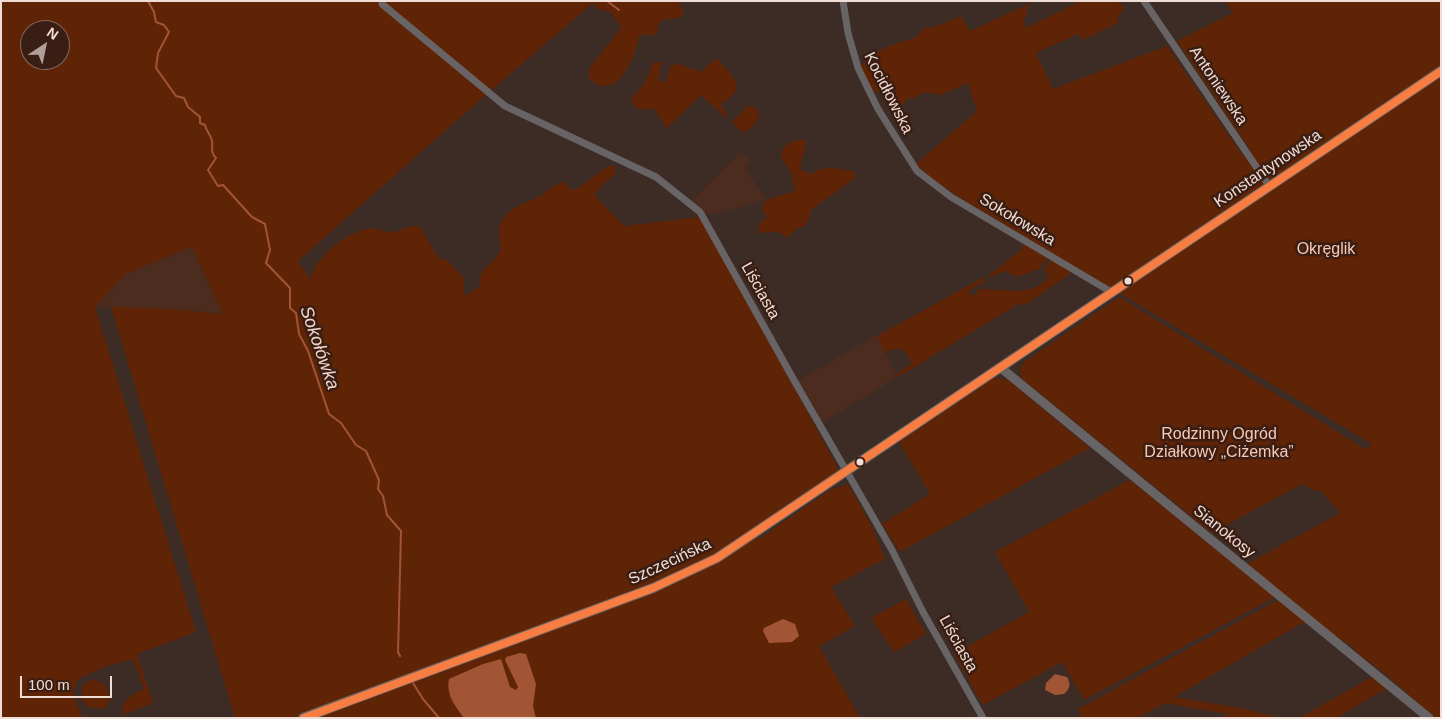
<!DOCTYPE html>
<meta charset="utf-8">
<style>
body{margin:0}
#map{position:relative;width:1442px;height:719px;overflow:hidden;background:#3c2c25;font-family:Helvetica,sans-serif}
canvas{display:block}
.frame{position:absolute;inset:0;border:2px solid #f0ddd5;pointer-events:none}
.north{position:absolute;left:20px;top:20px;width:50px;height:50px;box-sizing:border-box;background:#3a1e13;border:1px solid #836a61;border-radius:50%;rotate:34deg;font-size:14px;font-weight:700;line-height:20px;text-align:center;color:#f0ddd5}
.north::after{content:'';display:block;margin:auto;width:18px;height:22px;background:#b19f97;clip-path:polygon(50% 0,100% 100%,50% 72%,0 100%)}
.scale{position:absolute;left:20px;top:676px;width:92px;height:22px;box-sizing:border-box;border:2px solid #f0ddd5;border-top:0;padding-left:6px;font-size:15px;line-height:18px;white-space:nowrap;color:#f0ddd5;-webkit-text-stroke:4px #3a1e13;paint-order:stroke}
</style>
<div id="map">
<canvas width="1442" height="719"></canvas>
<div class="frame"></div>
<div class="north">N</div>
<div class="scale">100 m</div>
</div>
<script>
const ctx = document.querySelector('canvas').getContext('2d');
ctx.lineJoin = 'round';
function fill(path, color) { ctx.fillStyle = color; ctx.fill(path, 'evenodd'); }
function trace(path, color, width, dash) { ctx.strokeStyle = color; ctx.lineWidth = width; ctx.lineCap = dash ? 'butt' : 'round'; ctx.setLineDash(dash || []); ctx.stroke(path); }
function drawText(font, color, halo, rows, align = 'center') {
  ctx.font = font + ' Helvetica,sans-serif'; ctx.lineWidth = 5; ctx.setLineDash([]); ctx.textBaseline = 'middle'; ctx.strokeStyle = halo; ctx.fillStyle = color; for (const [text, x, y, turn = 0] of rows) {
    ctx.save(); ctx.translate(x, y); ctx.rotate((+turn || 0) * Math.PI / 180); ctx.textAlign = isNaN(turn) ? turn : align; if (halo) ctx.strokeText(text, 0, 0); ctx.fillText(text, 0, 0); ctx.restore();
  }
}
fill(new Path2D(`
 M741,151L750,161L745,167L766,200L711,215L703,213L692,201Z
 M192,247L224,314L161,308L95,307L125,274Z
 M876,335L898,377L823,422L798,381Z`), '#4c2c1f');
fill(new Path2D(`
 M1,1H678L684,11C681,20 671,19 662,20L658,26L657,33L652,36L645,34L639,36C635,58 616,105 589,78L590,67L622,27L610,12L597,9L593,3L481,99L298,261L310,279C317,255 347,231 373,228C379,228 385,233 391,232C404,232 405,223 420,227L439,259L447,260L464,278V296L480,286C478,268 489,268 498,255C504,247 497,237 499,228C504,208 524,205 540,196C547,191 554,185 563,181L571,190L578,188L608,166H614L616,174L603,184L594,195L624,226L701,217L840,472L754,531L759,539L828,491L848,484L870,523L885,559L831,587L855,626L819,646L860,718H326L317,709L294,718H235L111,307L161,308L223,314L192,247L125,274L95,307L196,632L137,654L153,703L125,714L127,718C114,704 133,694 144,689L133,659L104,667L78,679L73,692L82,718H1ZM30,30H60V60H30Z
 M1081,1H1117L1126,8L1118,15V23L1083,40L1078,34L1036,53L1053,89L1167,46L1243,156L1251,151L1177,41L1233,13L1225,1H1441V718H1436L1378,668L1360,656L1352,646L1333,635L1247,564L1340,513L1321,491L1312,490L1302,484L1212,533L1021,378L1020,369L1024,362L1119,297L1365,449L1372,444L965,201L931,178L916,164L977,111L968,83L940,95L925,92L912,99L910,97L901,106L887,103L895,91L892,89L877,93L869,87L861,66C873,49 898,43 917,37L920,32L927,26L932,28L961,16L970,31L1031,3L1027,9V15L1023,19L1026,28Z
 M715,59L719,60C725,70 744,82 733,95C730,99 724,100 721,105L728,117H725L701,95L667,128L654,109H638L631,102L634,95L644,84L653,63L662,61L658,81L665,82L671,65L678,64L701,72Z
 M748,106H753L759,112L758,120L745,133L734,125L733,121Z
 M806,139C807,149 799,159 801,170L812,174C826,163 838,170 854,171L855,178L812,209L806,225L797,229L786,238C780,228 768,233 758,233L761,221L767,218L762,209L766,200L795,191L791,172L781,157C783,142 792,141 806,139Z
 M1024,244L1048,257L1039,269L1017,277L1004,271L990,277L989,275L1022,249Z
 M1051,259L1070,271L1068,275L1024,306L1020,303L898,377L897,374L912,363L905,352L899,348L885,352L877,336L984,277L985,281L967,292L974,296L979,289C1005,289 1030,298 1049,277L1044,270Z
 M1001,378L1009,381L1090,448L900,552L882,524L930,494L899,442L992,379Z
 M1130,480L1275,597L1084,700L1062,662L983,705L954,654L1029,612L995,552Z
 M906,599L926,634L894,652L871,618Z
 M1278,600L1306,621L1174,697L1240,708L1281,718H1221L1228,714L1165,703L1137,718H1083L1078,709Z
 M1372,677L1387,688L1336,718H1299Z
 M95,680C106,683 110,692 109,703L103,709L87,707L82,699V687L88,681Z`), '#5f2305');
fill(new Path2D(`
 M783,619L795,624L799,636L792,642L769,643L763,631L764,628Z
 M520,653L526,654L536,684L533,706L536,718H464C455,706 446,695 449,679L483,664L501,659L510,687L516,690L518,687L505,660L506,657Z
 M1055,674L1067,677C1071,684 1070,689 1064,694L1055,695L1045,690L1046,683Z`), '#a25534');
trace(new Path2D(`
 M148,1L154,12L156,22L164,25L169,32L158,53L156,68L176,96L184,98L188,107L200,117V123L205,125C206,131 211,135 212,141C213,148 210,152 216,158L208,170L218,186L223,185L252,217L265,224L270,250L266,263L290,288V308L296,313L299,334L308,351L329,414L341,423L356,445L366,451L379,480L378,489L383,496L387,515L401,531L398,652L400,656
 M607,1L619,10
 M413,683L423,699L439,718`), '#a25534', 2);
trace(new Path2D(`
 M843,1L848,33L858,68L878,109L917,171L951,197L1113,293
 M1144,1L1270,187
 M382,4L505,106L656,177L700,212L795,382L892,550L923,612L983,718`), '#686466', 7);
trace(new Path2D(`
 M1001,368L1429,718`), '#686466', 9);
trace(new Path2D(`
 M303,718L653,588L717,558L1441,71`), '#6c6766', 10);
trace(new Path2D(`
 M304,718L653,588L717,558L1441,71`), '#f77d43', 8);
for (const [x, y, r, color] of [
 [1128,281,4.5,"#f0ddd5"],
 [860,462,4.5,"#f0ddd5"]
]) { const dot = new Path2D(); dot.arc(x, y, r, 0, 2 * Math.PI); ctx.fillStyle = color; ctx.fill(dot); trace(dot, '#3a1e13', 2); }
drawText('16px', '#f0ddd5', '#3a1e13', [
 ["Antoniewska",1218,86,56],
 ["Kocidłowska",888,93,63],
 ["Konstantynowska",1268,169,-34],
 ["Sokołowska",1017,220,31],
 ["Liściasta",760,291,61],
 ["Sianokosy",1224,532,39],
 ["Szczecińska",670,562,-25],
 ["Liściasta",958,644,61]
]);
drawText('16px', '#f8c9b6', '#3a1e13', [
 ["Okręglik",1326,250],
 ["Rodzinny Ogród",1219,435],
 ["Działkowy „Ciżemka”",1219,453]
]);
drawText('italic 18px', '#efd7cd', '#3a1e13', [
 ["Sokołówka",319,348,71]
]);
</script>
